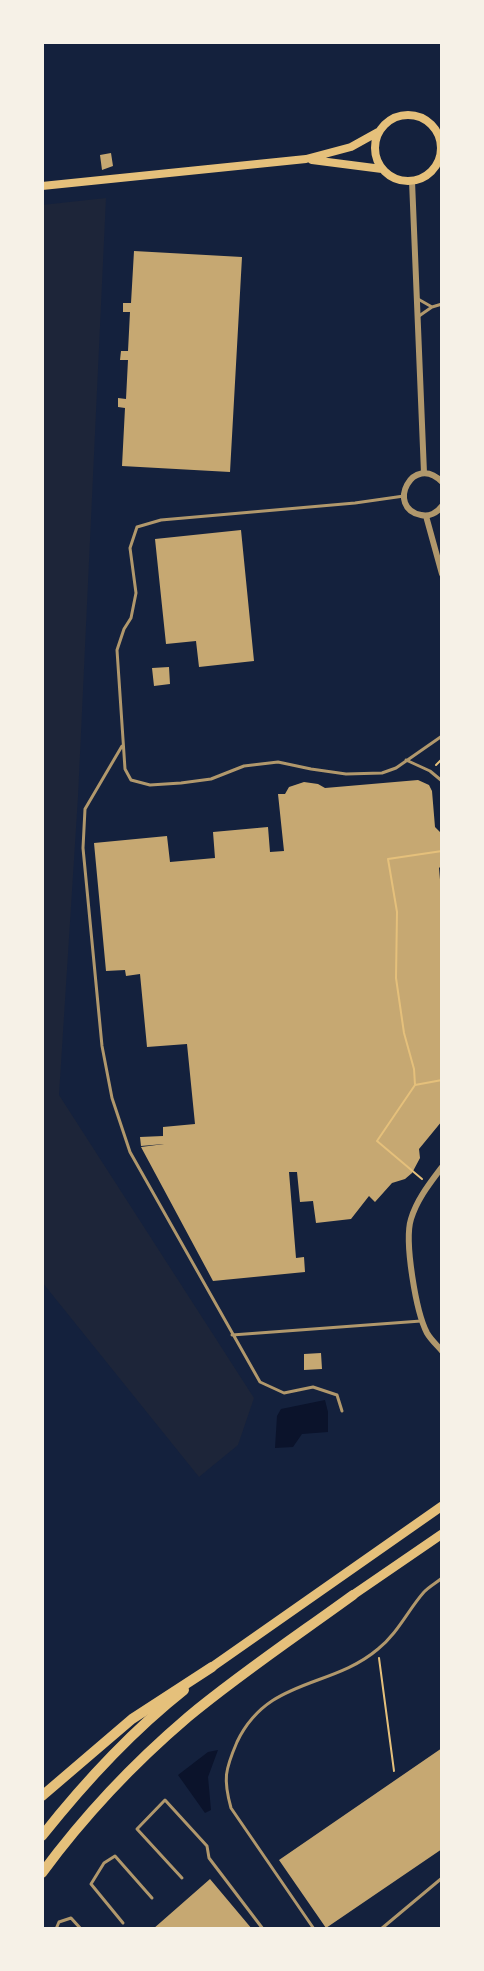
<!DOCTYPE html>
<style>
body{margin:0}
#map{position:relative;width:484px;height:1971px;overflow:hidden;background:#14213d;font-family:Manrope,sans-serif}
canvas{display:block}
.frame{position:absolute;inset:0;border:44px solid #f6f1e7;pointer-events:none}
</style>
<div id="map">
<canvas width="484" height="1971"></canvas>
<div class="frame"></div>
</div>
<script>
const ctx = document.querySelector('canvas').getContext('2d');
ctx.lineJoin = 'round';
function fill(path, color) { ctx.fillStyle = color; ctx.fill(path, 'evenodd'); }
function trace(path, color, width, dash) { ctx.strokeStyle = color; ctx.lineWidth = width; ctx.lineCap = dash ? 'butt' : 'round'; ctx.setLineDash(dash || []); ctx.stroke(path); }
fill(new Path2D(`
 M106,198L78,797L59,1095L254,1398L238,1445L199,1477L42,1282V205Z`), '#1d2539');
fill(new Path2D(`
 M325,1400L328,1412V1432L302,1434L293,1447L275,1448L277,1416L281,1409Z
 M218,1750L208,1777L211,1810L205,1813L178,1775L208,1752Z`), '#0b132b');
fill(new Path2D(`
 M111,153L113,166L102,170L100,155Z
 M134,251L242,257L230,472L122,466L125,408L118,407V398L126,399L128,360H120L121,351H128L130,312H123V303H131Z
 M241,530L254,661L199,667L196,641L166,644L155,539Z
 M169,667L170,684L154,686L152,668Z
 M418,780L429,785L432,791L435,827L442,834V865L439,868L442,903V1121L419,1149L420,1158L412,1173L405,1179L392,1183L375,1202L369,1196L351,1219L316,1223L313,1201L300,1202L297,1172H289L296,1258L304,1257L305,1272L213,1281L141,1147L164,1144L141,1146L140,1137L163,1136V1127L195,1124L187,1044L147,1047L140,974L126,976L125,970L106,971L94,843L167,836L170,862L215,858L213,832L268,827L270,852L284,851L278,794H285L289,787L304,782L318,784L325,788Z
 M321,1353L322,1369L304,1370V1354Z
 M442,1748V1849L326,1928L279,1860Z
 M210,1879L252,1929H153Z`), '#c6a872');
trace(new Path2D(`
 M436,765L442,759
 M415,1085L414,1069L404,1033L396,978L397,912L388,859L442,851
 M422,1179L377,1141L415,1085L442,1080
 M379,1658L394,1771`), '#e5c07b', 2);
trace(new Path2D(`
 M418,299L432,307
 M419,316L432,307L442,304
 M404,496L355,503L161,520L137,527L130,548L136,593L131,618L124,629L117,650L125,769L131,780L150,785L181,783L211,779L244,766L278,762L311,769L346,774L382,773L396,768L442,736
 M122,746L85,809L83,848L102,1046L112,1098L130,1152L260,1382L284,1393L313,1387L337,1395L342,1411
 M406,760L430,771L442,781
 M232,1335L421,1321
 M182,1878L137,1829L165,1800L207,1846L209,1858L263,1929
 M123,1923L91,1884L104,1863L115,1856L152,1898
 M56,1929L59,1922L71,1918L81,1929
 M314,1929L231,1808C223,1779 225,1770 237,1742C268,1677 331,1689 378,1649C398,1633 408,1610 424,1592C429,1587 436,1583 442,1578
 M381,1929L442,1878`), '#b1986c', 3);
trace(new Path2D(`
 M412,181L424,473
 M442,482C413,452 385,508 421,515C429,517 437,513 442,506
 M426,516L442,574
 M442,1167C430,1183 417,1199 411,1219C404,1241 416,1312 427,1333C431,1340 437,1345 442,1351`), '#b1986c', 6);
trace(new Path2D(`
 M375 148a33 33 0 1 1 66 0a33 33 0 1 1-66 0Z
 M312,160L382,169
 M42,186L306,159L351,147L378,132`), '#e5c07b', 8);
trace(new Path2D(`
 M353,1595L442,1534
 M212,1667L442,1506`), '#e5c07b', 9);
trace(new Path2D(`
 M42,1836C84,1783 131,1732 184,1690
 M42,1873C84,1816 134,1763 188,1717C241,1673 298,1635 353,1595`), '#e5c07b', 10);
trace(new Path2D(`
 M42,1796L132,1719L212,1667`), '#e5c07b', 10);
</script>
